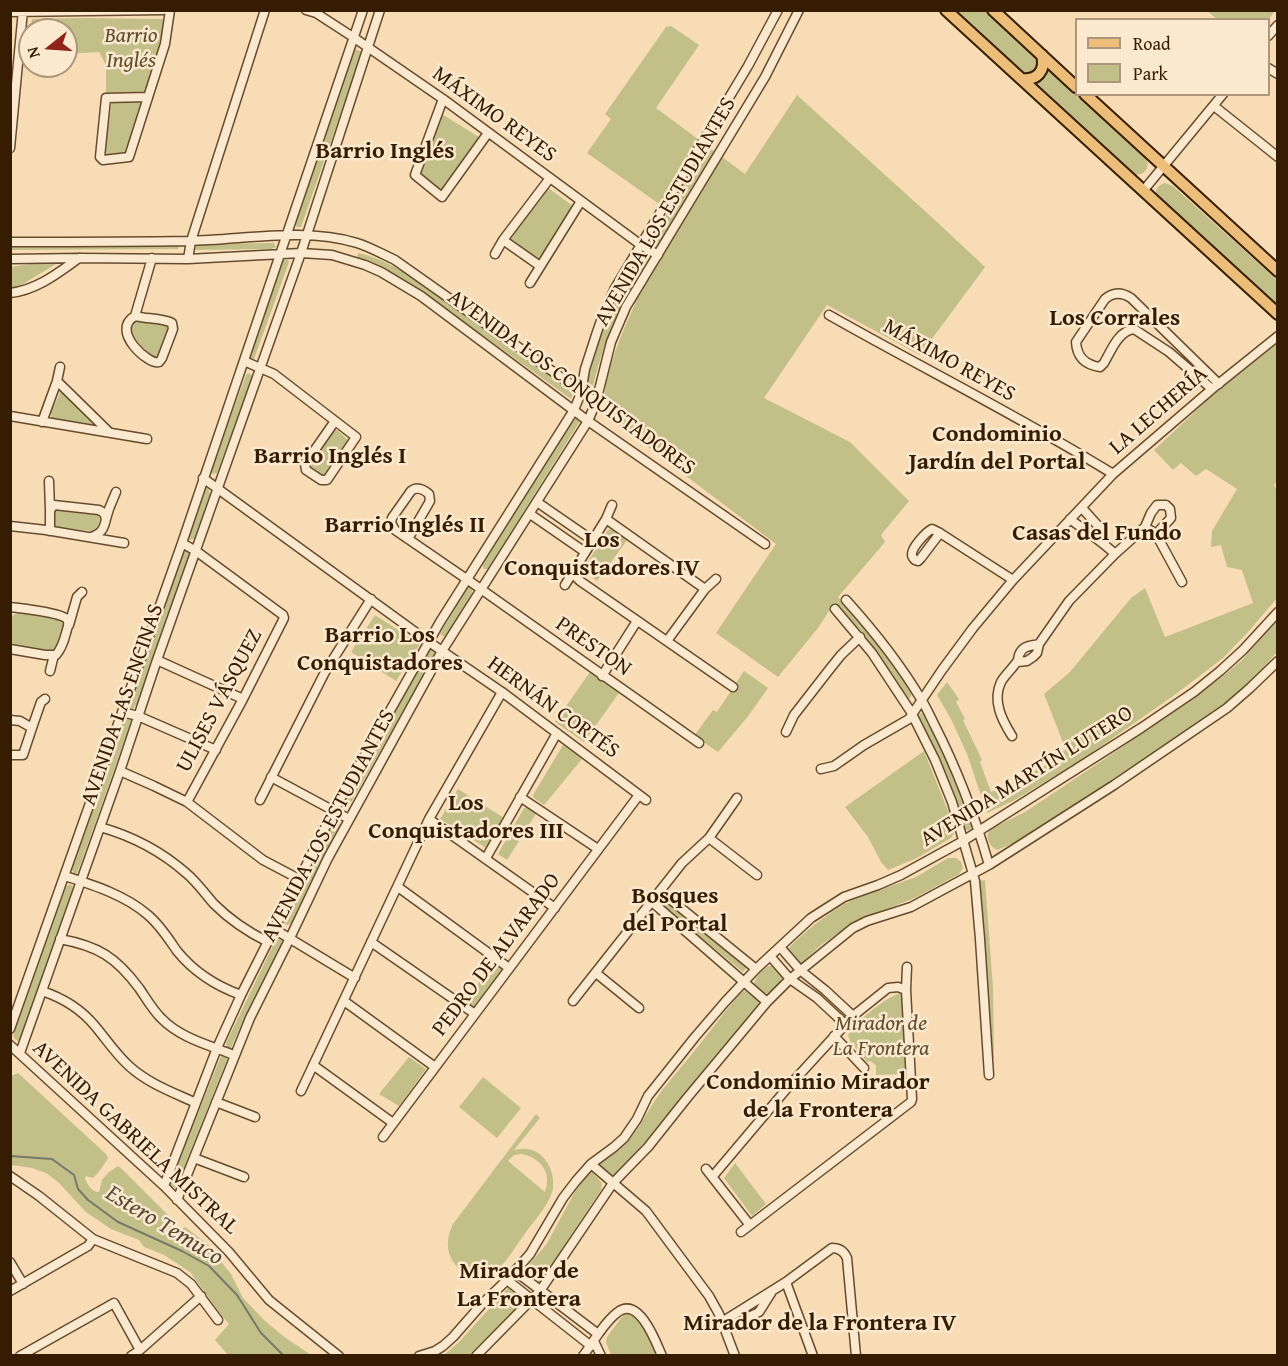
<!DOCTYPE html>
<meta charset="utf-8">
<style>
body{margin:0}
#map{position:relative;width:1288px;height:1366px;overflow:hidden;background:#f8dcb5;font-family:"Gentium Book Plus",serif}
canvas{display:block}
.frame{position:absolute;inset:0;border:12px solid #361c00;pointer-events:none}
.legend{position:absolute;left:1075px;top:18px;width:195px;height:78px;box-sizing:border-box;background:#fae8cf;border:2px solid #ac967c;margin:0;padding:8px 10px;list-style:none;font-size:18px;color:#361c00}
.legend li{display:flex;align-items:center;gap:12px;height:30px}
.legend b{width:30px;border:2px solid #ac967c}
.north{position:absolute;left:18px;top:18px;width:60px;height:60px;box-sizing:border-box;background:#fae8cf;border:2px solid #ac967c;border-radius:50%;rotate:253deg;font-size:16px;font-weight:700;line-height:24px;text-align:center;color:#361c00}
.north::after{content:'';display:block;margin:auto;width:21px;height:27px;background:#8f2418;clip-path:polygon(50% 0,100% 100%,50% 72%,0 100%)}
</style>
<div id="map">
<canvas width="1288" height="1366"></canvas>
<div class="frame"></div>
<ul class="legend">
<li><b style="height:8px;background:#ecbe7a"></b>Road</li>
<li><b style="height:16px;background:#c3bf89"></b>Park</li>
</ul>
<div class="north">N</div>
</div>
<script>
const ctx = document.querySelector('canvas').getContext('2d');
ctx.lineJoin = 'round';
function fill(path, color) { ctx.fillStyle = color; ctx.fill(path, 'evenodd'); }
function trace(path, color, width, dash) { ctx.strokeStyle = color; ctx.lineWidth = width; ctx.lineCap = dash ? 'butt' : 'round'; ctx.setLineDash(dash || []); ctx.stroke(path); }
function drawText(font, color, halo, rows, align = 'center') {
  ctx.font = font + ' "Gentium Book Plus",serif'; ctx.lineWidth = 5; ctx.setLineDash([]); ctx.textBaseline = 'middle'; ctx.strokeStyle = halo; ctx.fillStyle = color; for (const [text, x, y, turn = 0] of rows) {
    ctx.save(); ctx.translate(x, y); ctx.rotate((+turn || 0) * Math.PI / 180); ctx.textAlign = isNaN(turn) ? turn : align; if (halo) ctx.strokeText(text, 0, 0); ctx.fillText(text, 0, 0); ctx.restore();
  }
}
fill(new Path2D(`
 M952,11H987L1076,94L1142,153C1153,165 1147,176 1132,175Z
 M1207,11H1275L1268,20L1217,19Z
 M77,18L163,19V45L148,92L106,95V65L99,52L66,54V30H31L32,19Z
 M671,26L699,45L656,108L745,174L797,95L937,222L985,267L920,355L827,305L764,398L850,442L909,501L881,535L885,542L838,597L859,619L884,650L910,690L912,694L910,698H906L903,695L862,632L834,603L818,628L778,677L716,633L776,544L604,414L611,404L604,398C608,364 621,335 635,304L626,298C610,326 599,359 592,390L586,387C594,351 607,315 625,283C639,258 655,235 669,211L587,153L611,119L605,114L666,27Z
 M355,49L362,52L301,227H297L295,225Z
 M144,99L128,154L107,155L105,151L112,101Z
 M440,113L479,137L444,190L440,192L419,174Z
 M1165,183L1173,186L1277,280V308L1156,196C1155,189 1158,185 1165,183Z
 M547,187L573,206L540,261L509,241Z
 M179,243L178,249L11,250L10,244Z
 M274,243L276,247L271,249L195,250L196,244Z
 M358,253C396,261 430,290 461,312C499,338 537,365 573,393L571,399L488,339L402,279L357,258Z
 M66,258L18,287H11V267Z
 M283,260H288L289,262L288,265L254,359H250L248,356Z
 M135,321L166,323L169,327L158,358L151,357L130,333L131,325Z
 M1277,344L1278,481L1274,485L1278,492L1277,598L1249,631L1223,658L1176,694L1080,761L1013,801L987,813L967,754L951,719L937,695L947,682L959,699L956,702L965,719L963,720L982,760L980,762L991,792L1005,785L1009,791L1030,778L1029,774L1048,764L1045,758L1066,750L1044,694L1070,672L1131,598L1145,588L1165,637L1253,603L1242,570L1227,567L1221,545L1211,547L1212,531L1237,489L1206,469L1196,476L1181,463L1173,470L1154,450L1215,393Z
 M248,373L252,375L250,383L217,473L212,474L211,470L214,461L246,375Z
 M62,391L95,424L93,427L51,419V412L60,393Z
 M573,417L580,421L488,569H484L482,565Z
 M337,430L350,442L326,477H322L308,468V465L332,431Z
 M206,488H208L210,494L195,538L190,540L188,535L203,490Z
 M59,509L97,514L100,519C99,525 97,528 92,531L55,527C51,522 53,517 55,512Z
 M614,528L628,539L597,581L583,569L608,530Z
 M185,549L190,551L191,553L138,702L133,709L131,710L129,708L139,676Z
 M469,586L472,588V593L446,638L440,634L466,589Z
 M21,612L63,621C66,631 61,644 54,652L11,644L10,622L13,615Z
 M375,615L420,644L396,681L351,652Z
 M1277,620V652L1245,688L1232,698L1148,756L1017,842L997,850C989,846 984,836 991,829L1025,812L1106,758L1221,678L1242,660Z
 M430,649H434L435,655L433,658L349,806L344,809L342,808V804L426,655Z
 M744,671L768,688L749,715L718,752L694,736L713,710L717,712Z
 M590,672L619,693L584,742L555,722Z
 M922,713L925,716C943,752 960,788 972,827L970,830H966L963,827L944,771L920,722L919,714Z
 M128,717L131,719V721L125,739L81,863L77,873H74L72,870L125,719Z
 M563,745L582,759L544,805L534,798L533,795Z
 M924,751L954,826V833L951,838L917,858L888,870L881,862L868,837L845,807Z
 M458,789L504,818L486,848L440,819Z
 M529,807L537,812L507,860L498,854L524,808Z
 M336,821L338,822L340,825L293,921L291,924L287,925L284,923L326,837L333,822Z
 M948,858H956L961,862L963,868L959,874L917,897L866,917L844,929L820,946L802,963L799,964L787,950C802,933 832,910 852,900L916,877Z
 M985,880L993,988L994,1058L989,1063L979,881Z
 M70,884L73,887L71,895L21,1040L18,1041L15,1039L13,1036L66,887Z
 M665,899L747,967L743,972L661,904Z
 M281,936L283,937L281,944L249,1008L231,1048L227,1047L226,1043L277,937Z
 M496,960L506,968L475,1010L464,1002Z
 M769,966H773L781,974L782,978C779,984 772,991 766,994L761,992L754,985C755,977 762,970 769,966Z
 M743,991H745L757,1000L759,1004L757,1008L674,1109L617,1174L611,1176L600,1167V1162C634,1146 642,1117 663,1089C678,1071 693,1053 707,1035C719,1020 730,1004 743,991Z
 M902,993L908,1074L876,1075V1065L870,1061L867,1062L850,1041L848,1035C851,1031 854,1027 857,1023C866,1015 890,994 902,993Z
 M225,1054L228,1057L177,1185L175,1188L171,1186L170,1183L221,1056Z
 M409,1057L426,1069L399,1106L379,1094Z
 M18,1073L106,1154L108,1158L107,1160L98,1173L93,1178L86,1176L85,1178C87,1185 93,1193 99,1192L102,1180L109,1172L118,1166L121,1168L177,1224L172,1228V1232L178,1236H181L183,1228L185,1227L215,1250L219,1259L231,1274L243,1298L264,1320L283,1336L311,1355H228L215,1340L229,1324L219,1312L190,1272L164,1255L144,1247L139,1240L111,1229L86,1212L58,1182L46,1173L32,1168L11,1165V1076Z
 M483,1077L521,1108L497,1138L459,1107Z
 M536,1114L540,1118L514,1150C520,1149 526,1148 532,1150C547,1155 555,1173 553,1188C551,1203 533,1222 524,1235C516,1245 509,1259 499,1268C485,1280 464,1277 454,1263C445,1251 447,1236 453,1224ZM522,1154C541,1158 552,1173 545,1192L508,1161L514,1155Z
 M735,1163L766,1204L752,1216L724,1178Z
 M589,1171H591L602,1183L601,1190L571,1235L541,1284L537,1285L526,1275L525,1269L546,1245L576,1190Z
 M511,1287L523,1296V1302L469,1355L443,1356L459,1342L508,1288Z
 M625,1313H631L648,1335L657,1355H611L606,1342L607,1337Z`), '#c3bf89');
trace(new Path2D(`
 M10,1156L52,1159L74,1175L78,1189L88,1200L118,1222L182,1251L209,1266L237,1295L261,1333L284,1356`), '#747b6b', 2);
const minor = new Path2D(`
 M306,10L316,13L353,37L443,99L641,245L658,255
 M10,12L163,10
 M1268,36L1278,25
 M1268,68L1278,74
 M148,97L106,98L100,157L103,160L129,157L165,44L170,10
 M443,99L415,175L442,197L488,133
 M1214,106L1278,157
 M10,148L23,10
 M1143,191L1223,94
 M503,240L540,266
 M10,242C70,242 129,242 189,241C244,240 303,227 357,243C370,247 382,254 395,260L596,402
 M495,254L503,240L550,178
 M10,259L80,258L188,259L301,253L332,255L365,265L381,272L421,296L588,421L765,544
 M188,259L191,241L265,10
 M530,283L581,201
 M10,293C37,290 58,273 79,258
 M829,315C924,369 1021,417 1113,474
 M135,316C146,319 162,318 172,323L173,329L162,358C161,360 160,361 159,362C150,366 109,331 135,316Z
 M135,316L152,258
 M244,361L274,374L356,437L327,480H321L306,470L305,464L335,421
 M57,381L109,432
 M1212,389L1169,352L1134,329C1118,331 1111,351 1104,363L1100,367C1085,365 1077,357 1076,342L1105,299C1113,292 1122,292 1131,298L1219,384
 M10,416L147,439
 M42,422L57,381L60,367
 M203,478L429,642L502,692L646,800
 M49,481L50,510
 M537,502L592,540
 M1082,508L1100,528L1105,544
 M530,514L585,552
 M106,519L109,509L116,492
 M606,519L705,589
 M1070,519C1085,531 1102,541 1115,554
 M10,526L46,530L124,543
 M1145,527L1156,534L1182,582
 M50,531V510L54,505L99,510L104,513L106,519C104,529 101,534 91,537
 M940,533L921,558L918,561L915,560C914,559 912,557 912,555C911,548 926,532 932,529L940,533L1013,580
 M408,539L430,501L429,494C423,489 417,486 411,491L392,518L391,523L395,530L468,580L699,743
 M182,543L196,551L283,615L284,618L243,699L187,802
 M575,570L576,577L580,581L733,687
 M565,585L606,519L612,505
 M846,600C874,631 900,664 921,699C926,707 930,716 934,724C957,769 975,816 989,865
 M10,607C21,608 61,613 67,619C70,623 67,629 66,633C64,641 62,648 56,655H45L10,649
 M835,609L872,653L911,712L935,760L952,802L975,881L980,939L989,1075
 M69,625L77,597L82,592
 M667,641L705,589L716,579
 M157,660L243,699
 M1017,662L1027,661L1033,657L1037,653L1039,644L1069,601L1115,554L1145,527L1151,513L1157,505H1166L1170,509L1171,518L1156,534
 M50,671L54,655
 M602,676L637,621
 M122,712L138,716L216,750
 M10,720L20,721L32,728L23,755H10
 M32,728L41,702L45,699
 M786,732L794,715L829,670L841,655L860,637
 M1012,736C1002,720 992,701 1001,682C1005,675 1011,670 1016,663C1020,658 1017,662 1019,655C1023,645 1031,646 1039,644
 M821,769L834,766L864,745L909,719L942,670L973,628L1013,580L1113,474L1212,389L1278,336
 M120,771L154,786L187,802L263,860L299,879
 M271,777L349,819
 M520,797L598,849
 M260,800L325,672L371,599
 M429,819L555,908
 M100,827C132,836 161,851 186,873C197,882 205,894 214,904C230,920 248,932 268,942
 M709,838L757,875
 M486,858L557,733
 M65,876C93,885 125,895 148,915C160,925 168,938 177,951C194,972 216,986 241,995
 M398,887L509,968
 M660,891L756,969
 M652,902L767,1002
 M274,929L355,978
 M60,939C98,946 116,957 139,988C146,998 152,1009 161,1018C180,1038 209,1045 234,1055
 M371,942L475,1014
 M780,947L800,970L825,990L853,1016
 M770,956L790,979L817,998L845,1024
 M596,973L639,1008
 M42,991C63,998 81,1009 95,1026C106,1039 115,1053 128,1065C147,1083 172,1092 196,1103
 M344,1001L435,1067
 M573,1001L682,863L709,838L737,798
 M10,1029L182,543L363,10
 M834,1036L864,1068
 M10,1045L164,1186L229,1252L269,1300L339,1356
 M20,1053L120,771L157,660L301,253L380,10
 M313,1065L393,1123
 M301,1091L429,819L502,692
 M216,1102L255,1117
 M383,1137L639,795
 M194,1158L244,1177
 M591,1164L646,1211L709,1296L719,1314L735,1356
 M706,1169L749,1224
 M10,1176L39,1196L93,1239L177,1273L191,1284L218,1320
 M713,1176L789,1086L853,1016L888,988L898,987L906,990
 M164,1186L217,1048L241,995L334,810L440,622L574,410L581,393L585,369L597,332L604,312L615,288L748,66L778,10
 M177,1200L250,1018L290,938L328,858L442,651L588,421L596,402L611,342L626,307L765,77L799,10
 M741,1232L911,1102L912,1099L906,990L907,967
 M10,1262L23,1284
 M515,1271L598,1334
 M507,1280L591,1346
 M786,1282L813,1356
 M10,1291L88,1246L93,1239
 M722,1322L786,1282L832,1248C839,1248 844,1251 847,1258L856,1356
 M725,1328L759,1312L771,1293
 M594,1341L601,1356
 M20,1356L114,1303L140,1350
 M131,1356L140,1350L201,1296
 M419,1356L435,1351L443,1346L453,1337L482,1304L507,1280L530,1254L563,1198L576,1181L591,1164L614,1147L624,1138L637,1119L648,1096L695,1037L725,1002L756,969L811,918L844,897L878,885L901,875L963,841L1141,728L1194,692L1220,671L1243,650L1278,612
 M476,1356L540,1291L613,1183L648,1147L687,1098L767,1002L790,979L853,928L867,921L911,907L989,865L1114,785L1227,708L1250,688L1278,661
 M583,1356C589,1348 593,1341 599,1333C604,1326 611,1317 618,1312C639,1296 656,1342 662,1356`);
const major = new Path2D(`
 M946,10L1278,314
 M993,10L1076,87
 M1021,79C1037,81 1046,71 1042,55
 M1085,94L1278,271`);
trace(minor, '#664c2d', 11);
trace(major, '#361c00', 14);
trace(minor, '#fae8cf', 8);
trace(major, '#ecbe7a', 10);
drawText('italic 22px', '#604d29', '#fae8cf', [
 ["Barrio",131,36],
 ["Inglés",131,61],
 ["Mirador de",881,1024],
 ["La Frontera",881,1049]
]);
drawText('22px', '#361c00', '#fae8cf', [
 ["MÁXIMO REYES",494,115,36],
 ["AVENIDA LOS ESTUDIANTES",666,212,-60],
 ["MÁXIMO REYES",949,361,29],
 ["AVENIDA LOS CONQUISTADORES",571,383,36],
 ["LA LECHERÍA",1159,411,-41],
 ["PRESTON",593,647,35],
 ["ULISES VÁSQUEZ",220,701,-62],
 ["AVENIDA LAS ENCINAS",123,705,-71],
 ["HERNÁN CORTÉS",553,708,36],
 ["AVENIDA MARTÍN LUTERO",1027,777,-32],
 ["AVENIDA LOS ESTUDIANTES",329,826,-62],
 ["PEDRO DE ALVARADO",497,955,-53],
 ["AVENIDA GABRIELA MISTRAL",135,1138,43]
]);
drawText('bold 24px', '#361c00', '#fae8cf', [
 ["Barrio Inglés",385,152],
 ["Los Corrales",1115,319],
 ["Condominio",997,435],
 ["Jardín del Portal",997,463],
 ["Barrio Inglés I",330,457],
 ["Barrio Inglés II",405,526],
 ["Casas del Fundo",1097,534],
 ["Los",602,541],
 ["Conquistadores IV",602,569],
 ["Barrio Los",380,636],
 ["Conquistadores",380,664],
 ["Los",466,804],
 ["Conquistadores III",466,832],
 ["Bosques",675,897],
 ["del Portal",675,925],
 ["Condominio Mirador",818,1083],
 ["de la Frontera",818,1111],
 ["Mirador de",519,1272],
 ["La Frontera",519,1300],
 ["Mirador de la Frontera IV",820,1324]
]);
drawText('italic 24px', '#554b36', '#fae8cf', [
 ["Estero Temuco",164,1226,31]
]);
</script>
